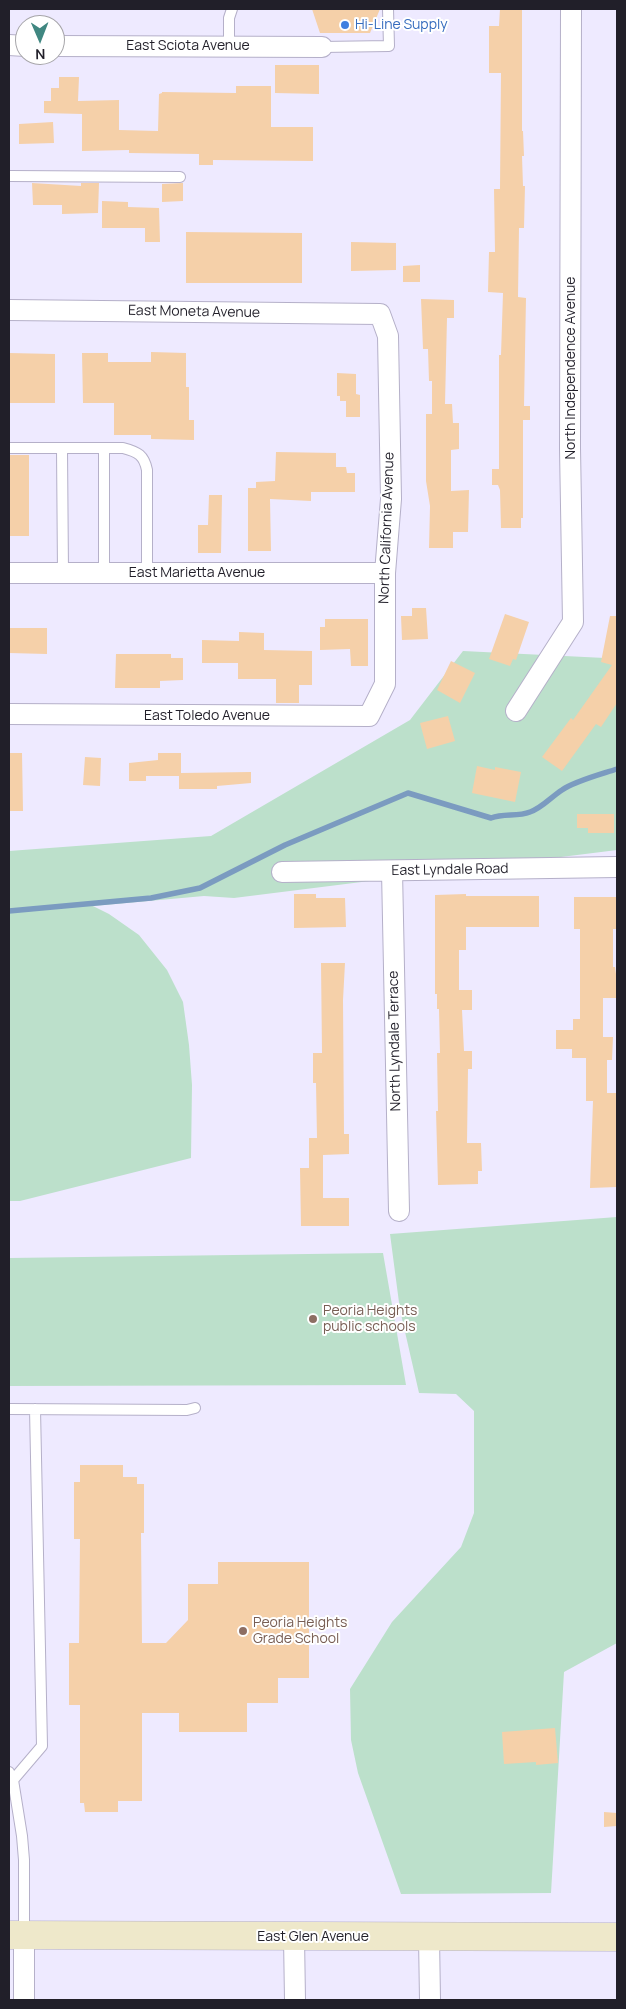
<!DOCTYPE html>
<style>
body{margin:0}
#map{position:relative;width:626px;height:2009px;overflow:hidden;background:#eeeaff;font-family:Manrope,sans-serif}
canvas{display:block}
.frame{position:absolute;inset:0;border:10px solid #211f29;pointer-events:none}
.north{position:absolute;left:15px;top:15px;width:50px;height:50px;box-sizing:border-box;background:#fff;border:1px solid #a6a5a9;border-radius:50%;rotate:179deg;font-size:14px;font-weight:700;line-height:20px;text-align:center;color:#211f29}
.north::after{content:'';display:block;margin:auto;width:18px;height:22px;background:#408781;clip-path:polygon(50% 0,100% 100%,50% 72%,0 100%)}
</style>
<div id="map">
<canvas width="626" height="2009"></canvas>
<div class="frame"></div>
<div class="north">N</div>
</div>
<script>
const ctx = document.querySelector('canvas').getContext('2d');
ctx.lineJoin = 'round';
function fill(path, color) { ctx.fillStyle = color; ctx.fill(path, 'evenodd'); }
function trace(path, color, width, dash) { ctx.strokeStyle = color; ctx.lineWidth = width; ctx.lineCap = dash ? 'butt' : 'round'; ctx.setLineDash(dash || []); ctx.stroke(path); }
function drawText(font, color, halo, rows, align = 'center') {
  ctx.font = font + ' Manrope,sans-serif'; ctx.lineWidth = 4; ctx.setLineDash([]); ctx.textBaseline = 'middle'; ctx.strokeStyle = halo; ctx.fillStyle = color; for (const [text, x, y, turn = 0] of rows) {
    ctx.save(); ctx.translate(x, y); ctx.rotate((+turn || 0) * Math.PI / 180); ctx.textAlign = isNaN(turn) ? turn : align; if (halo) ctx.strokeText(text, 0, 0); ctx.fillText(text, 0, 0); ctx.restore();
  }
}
fill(new Path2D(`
 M617,638V850L234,898L204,896L93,906L109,914L139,935L167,970L183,1002L189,1045L192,1085L191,1158L20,1201H9V851L211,836L410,720L463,651L605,658Z
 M617,1217V1643L564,1672L551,1893L401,1894L358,1773L351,1740L350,1689L392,1622L461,1547L474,1513V1411L456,1394L419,1393L400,1310L390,1234Z
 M383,1253L406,1385L9,1386V1258Z`), '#bce0cb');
trace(new Path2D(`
 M9,911L151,898L200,888L285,845L408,793L491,818C504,813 517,817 530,812C542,808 551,797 562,790C575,781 602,774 617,769`), '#7b9bc0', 5.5);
fill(new Path2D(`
 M312,9H380L370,33H320Z
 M500,9H522V131H523L524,156H522L523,186H525L524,228H519L518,297L526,298L524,406H530V420H523V518H521V528H501L500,490L498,485H492V469H499V355H501L503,293L488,292L489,252H495L494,189H500L501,73H489V26H499Z
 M275,65H319V94L275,93Z
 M59,77H79L78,101L119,100V130L158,131L159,94L162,93V92L236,93V86H271V127H313V161L213,160V165H199V154L129,153V150L82,151V114L44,113V101H51V88H59Z
 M53,122L54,143L19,144V124Z
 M32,183L81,186V183H99L98,213L62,214V205H33Z
 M183,183V201L162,202V184Z
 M102,201L128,202V207L159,208L160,242H145V228H102Z
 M186,232L302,233V283H186Z
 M351,242L396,243V270L351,271Z
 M420,265V282H403V266Z
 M421,299L454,300V318H447L445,404H452L453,423H459V449L451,450V491L469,490L468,532H453V548H429L430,506L426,481V414H432V381H429L428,349H423Z
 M151,352L186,353V387H189V420H194V440L151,439V435H114V403H83L82,353H108V362H151Z
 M9,353L55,354V403H9Z
 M337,373L356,374V394L360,395V417H346V401H340V396H337Z
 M276,452L336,453V467H346L347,473H355V492H311V501L270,499L271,551H248V488H256V482L275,481Z
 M9,455H29V536H9Z
 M209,495H222L221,553H198V525H208Z
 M412,608H426L428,639L402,640L401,616H412Z
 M505,614L529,622L516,660L513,659L510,666L489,659Z
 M610,616H617V703L601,727L596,724L562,771L542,757L571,718L573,720L612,665L601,662Z
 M325,619H368V666H351L350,649L320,650V627H325Z
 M9,628H47V654L9,653Z
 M239,632L264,633V650L312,651V685H299V703H276V679H238V663H202V640L239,641Z
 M116,654H171V658H183V680L160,681V688H115Z
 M451,661L475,673L460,703L437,690Z
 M448,716L455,741L427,749L420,723Z
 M9,753H22L23,811H9Z
 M158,753H181V773L251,772V783L217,786V789H179V776H146V781H129V763L158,760Z
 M85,757L101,758L100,786L83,785Z
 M477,766L495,770V767L521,772L515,802L472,793Z
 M577,814H614V833H588V828H577Z
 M294,894H316V898H345L346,927L294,928Z
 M466,894V896H539V927H466V950H459V990H472V1010H462L464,1051H472V1069H468L467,1143H481L482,1171H478V1184L438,1185L436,1111H438L437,1053H440L439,1009H437V994H435V895Z
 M574,897H617V929H613V967H615L616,974H617V998H603V1037H613L612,1060H607V1093H617V1187L590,1188L593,1101H586V1058H572V1049H556V1030H573V1019H580V929H574Z
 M321,963H345L343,1000L344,1134H349V1154L323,1155V1198H349V1226H301L300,1168H309V1138H317L316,1083H313V1053H322Z
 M80,1465H123V1477H137V1484H144V1533H141L142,1643H166L188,1620V1584H218V1562H309V1678H278V1703H247V1732H179V1713H142V1801H118V1812H85L84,1803H80V1705H69V1643H79L80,1539H74V1482H80Z
 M555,1728L558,1763L536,1765V1762L504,1764L502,1732Z
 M604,1812L617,1813V1826L604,1827Z`), '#f5d0a9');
const lane = new Path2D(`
 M229,46V18L232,9
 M322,47L389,46L388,9
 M9,176L180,177
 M9,448H123C138,452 144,455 147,470V573
 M104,448V573
 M62,449L63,573
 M9,1409L187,1410L195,1408
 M9,1772L13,1780L22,1836L24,1860V1934
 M13,1780L42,1746L35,1409`);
const street = new Path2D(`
 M9,45L25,46
 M55,46L322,47
 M9,310L380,314L388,336L391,499L385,573V684L369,716L9,714
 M9,573H385
 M516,711L573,622L570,448L571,9
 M392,871L399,1211
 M282,872L617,867
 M24,1935V2000
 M294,1937L295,2000
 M429,1937L430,2000`);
const secondary = new Path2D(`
 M9,1935L617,1937`);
trace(lane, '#b5b0c9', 12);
trace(street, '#b5b0c9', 22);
trace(secondary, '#b5b0c9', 29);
trace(new Path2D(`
 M9,1659H13`), '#9894a5', 3, [1, 4]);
trace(lane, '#fff', 10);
trace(street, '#fff', 20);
trace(secondary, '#eee8ca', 28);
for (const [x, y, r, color] of [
 [345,25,5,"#3f7fe0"],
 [313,1319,5,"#8d6e63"],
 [243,1631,5,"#8d6e63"]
]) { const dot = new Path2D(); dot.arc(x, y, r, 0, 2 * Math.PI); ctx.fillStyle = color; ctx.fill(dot); trace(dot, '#fff', 2); }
drawText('14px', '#366cbe', '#fff', [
 ["Hi-Line Supply",355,25]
], 'left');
drawText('14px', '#211f29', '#fff', [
 ["East Sciota Avenue",188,46],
 ["East Moneta Avenue",194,312,1],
 ["North Independence Avenue",571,368,-90],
 ["North California Avenue",387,528,-88],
 ["East Marietta Avenue",197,573],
 ["East Toledo Avenue",207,716],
 ["East Lyndale Road",450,870,-1],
 ["North Lyndale Terrace",395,1041,-91],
 ["East Glen Avenue",313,1937]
]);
drawText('14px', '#785e54', '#fff', [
 ["Peoria Heights",323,1311],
 ["public schools",323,1327],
 ["Peoria Heights",253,1623],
 ["Grade School",253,1639]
], 'left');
</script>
